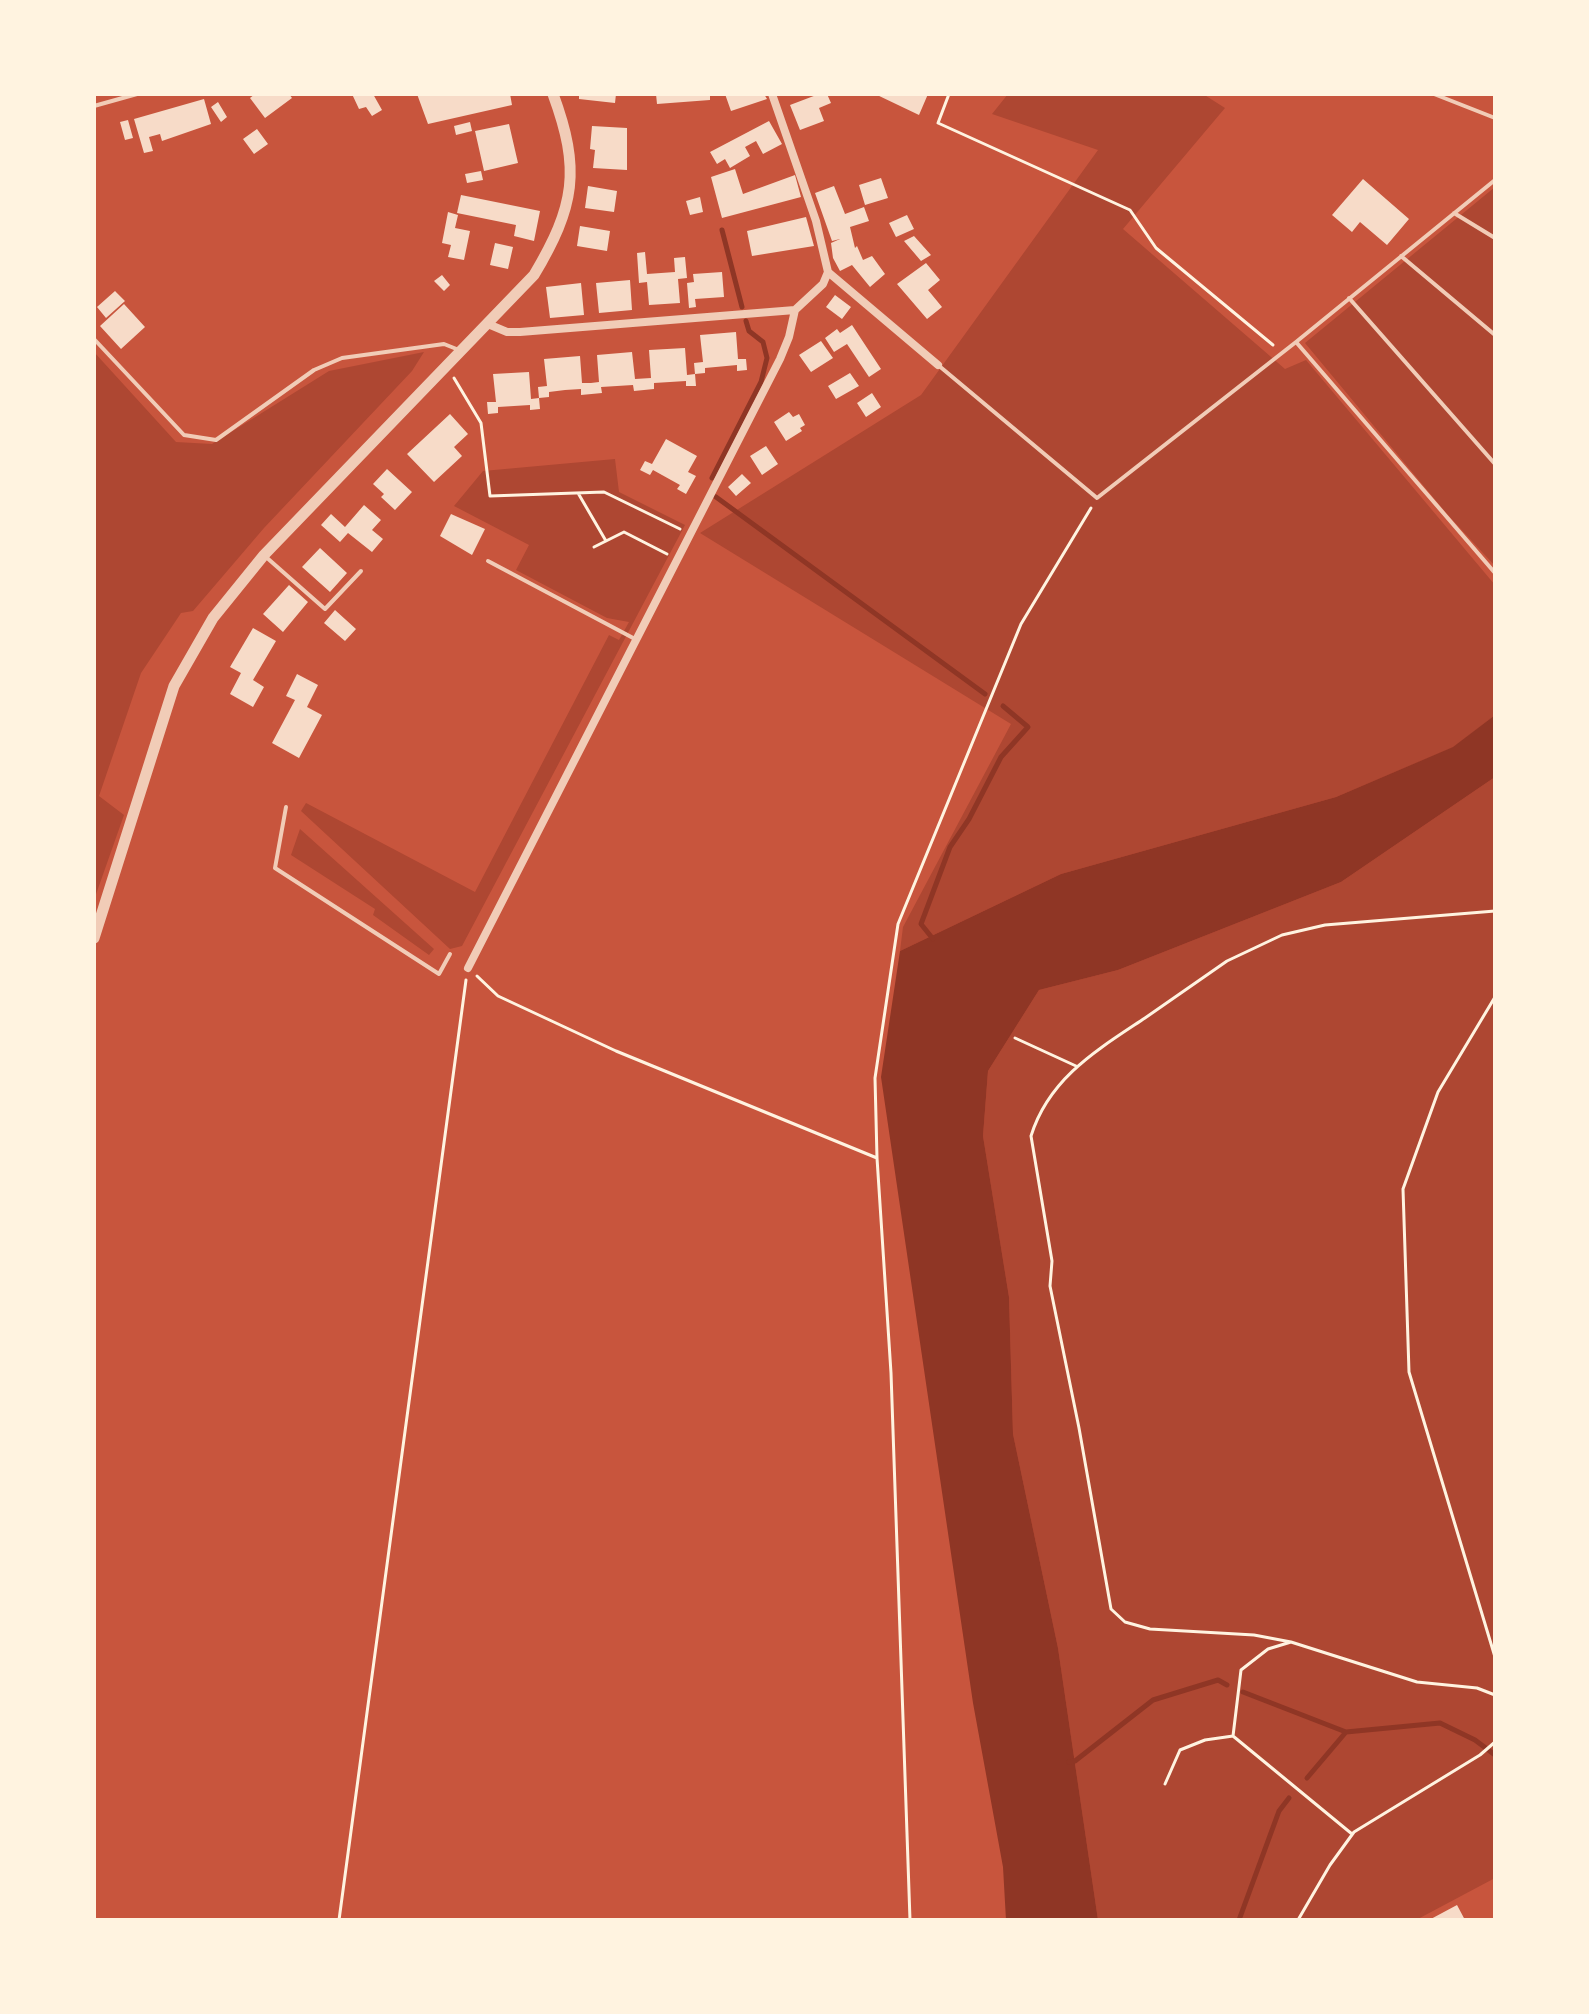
<!DOCTYPE html>
<style>
body{margin:0}
#map{position:relative;width:1589px;height:2014px;overflow:hidden;background:#c8553d;font-family:"Crimson Pro",serif}
canvas{display:block}
.frame{position:absolute;inset:0;border:96px solid #fff3e0;pointer-events:none}
</style>
<div id="map">
<canvas width="1589" height="2014"></canvas>
<div class="frame"></div>
</div>
<script>
const ctx = document.querySelector('canvas').getContext('2d');
ctx.lineJoin = 'round';
function fill(path, color) { ctx.fillStyle = color; ctx.fill(path, 'evenodd'); }
function trace(path, color, width, dash) { ctx.strokeStyle = color; ctx.lineWidth = width; ctx.lineCap = dash ? 'butt' : 'round'; ctx.setLineDash(dash || []); ctx.stroke(path); }
fill(new Path2D(`
 M1008,94H1203L1225,108L1123,229L1285,369L1306,360L1495,585V715L1454,747L1336,797L1061,874L900,951L903,927L1011,724L700,533L921,395L1098,150L992,114Z
 M1495,187V566L1447,514L1305,343Z
 M94,352L176,442L212,444L329,371L424,352L412,371L264,528L193,611L181,613L141,673L99,796L124,815L94,900Z
 M615,459L619,492L685,525L462,946L450,949L301,811L306,803L308,804L475,892L609,635L619,640L629,622L607,618L516,570L529,545L454,506L483,471Z
 M1495,777V1878L1416,1920H1098L1058,1648L1013,1434L1009,1297L983,1136L988,1071L1039,990L1118,970L1341,882Z
 M300,829L434,949L429,955L373,915L375,909L291,855Z`), '#ae4732');
fill(new Path2D(`
 M1495,715V777L1341,882L1118,970L1039,990L988,1071L983,1136L1009,1297L1013,1434L1058,1648L1098,1920H1006L1003,1867L973,1703L881,1077L900,951L1061,874L1336,797L1453,747Z`), '#8f3625');
trace(new Path2D(`
 M722,230L742,307
 M712,478L761,382L767,358L763,342L749,331L746,321
 M716,497L985,694
 M933,939L921,924L950,847L969,819L1001,757L1028,727L1003,706
 M1243,1692L1346,1732
 M1069,1762L1075,1761L1153,1700L1218,1680L1227,1685
 M1307,1778L1346,1732L1440,1723L1475,1740L1495,1755
 M1239,1920L1279,1811L1289,1798`), '#8f3625', 5);
fill(new Path2D(`
 M255,94H289L292,98L265,118L250,98Z
 M352,94H373L382,110L372,116L366,107L359,109Z
 M417,94H510L512,105L428,124Z
 M579,94H616L615,103L579,99Z
 M656,94H710V100L657,104Z
 M725,94H764L767,99L731,111Z
 M819,94H827L831,103L819,108L824,121L800,130L790,105Z
 M875,94H928L919,115Z
 M204,99L211,124L162,141L160,134L149,137L153,151L144,153L134,119Z
 M218,102L227,117L221,122L211,107Z
 M128,120L133,138L125,140L120,122Z
 M769,121L782,144L763,154L756,141L745,147L750,156L730,168L725,159L717,164L710,152Z
 M470,122L472,131L456,135L454,126Z
 M509,124L518,163L484,171L475,131Z
 M592,126L627,128V170L593,168L595,150L590,149Z
 M257,129L268,144L254,154L243,139Z
 M735,169L743,194L795,175L801,197L722,218L711,177Z
 M481,171L483,180L467,183L465,174Z
 M881,178L888,198L865,205L859,185Z
 M1363,179L1409,219L1387,245L1360,222L1352,232L1332,215Z
 M588,186L617,191L614,212L585,208Z
 M834,186L845,214L864,207L869,221L850,227L855,248L857,246L863,260L872,256L885,274L870,287L852,265L840,271L833,258L831,243L840,239L832,241L815,193Z
 M461,195L540,211L534,241L514,236L516,225L457,213Z
 M700,197L703,212L690,215L686,201Z
 M448,212L458,215L455,228L470,231L464,260L448,257L451,245L442,243Z
 M907,215L914,229L896,237L889,223Z
 M806,217L814,246L752,256L747,231Z
 M580,226L610,231L607,251L577,246Z
 M914,236L931,255L921,261L904,241Z
 M495,243L513,247L508,269L490,265Z
 M645,252L647,274L675,272L674,258L685,257L687,278L678,279L680,303L649,305L647,282L639,283L637,253Z
 M926,263L940,280L928,290L942,307L927,319L897,284Z
 M722,272L724,297L695,299L696,307L689,308L687,283L694,282L693,274Z
 M442,275L450,285L444,291L434,281Z
 M630,280L632,310L599,313L596,283Z
 M581,283L584,315L550,318L546,287Z
 M115,291L125,301L106,318L97,307Z
 M835,295L851,307L842,319L826,307Z
 M124,304L145,327L121,349L100,326Z
 M852,325L881,369L869,377L847,344L834,352L825,338L837,329L840,333Z
 M736,332L738,359H746L747,370L737,371V365L705,368V373L695,374L694,363L703,362L700,335Z
 M821,341L833,358L811,372L799,355Z
 M685,348L687,375L695,374L696,386H686V381L654,383V389L634,391L633,385L601,387L602,393L581,395V389L565,390L549,392V397L539,398L538,387L547,386L544,359L580,356L582,383H591L599,382L597,355L632,352L635,379L651,378L649,350Z
 M529,372L531,399L539,398L540,409L530,410V405L498,407V413L488,414L487,402H496L493,374Z
 M850,373L859,386L836,399L828,386Z
 M872,393L881,407L866,417L857,403Z
 M789,412L793,417L799,414L805,425L800,428L802,431L786,441L774,422Z
 M450,414L468,434L454,447L462,456L434,482L407,454Z
 M666,439L697,456L688,472L696,476L686,494L677,489L680,485L653,470L650,475L640,470L645,461L652,464Z
 M766,446L778,464L762,475L750,456Z
 M387,469L412,492L395,510L381,497L384,494L373,484Z
 M742,474L751,483L736,496L728,487Z
 M364,505L381,520L372,530L383,539L372,552L348,533L340,542L321,525L331,514L345,527Z
 M451,514L485,529L472,555L440,536Z
 M320,548L347,573L330,592L302,567Z
 M289,585L308,602L283,632L263,614Z
 M335,610L356,629L345,641L324,623Z
 M253,628L276,641L253,680L264,687L253,707L230,694L241,673L230,667Z
 M297,674L318,685L307,707L322,715L299,758L272,743L295,700L286,696Z
 M1457,1905L1465,1920H1429Z`), '#f7dbc8');
trace(new Path2D(`
 M949,94L938,123L1130,210L1156,248L1273,345
 M454,378L481,423L490,496L604,492L680,529
 M578,493L606,541
 M594,547L624,532L667,554
 M477,976L498,996L616,1051L877,1158L891,1373L910,1920
 M1495,997L1438,1092L1403,1189L1409,1372L1495,1657
 M1015,1038L1076,1066
 M877,1158L875,1078L898,924L1021,624L1091,508
 M1291,1642L1254,1635L1150,1629L1125,1622L1111,1609L1079,1428L1050,1286L1052,1261L1031,1136C1049,1078 1097,1050 1145,1018C1172,999 1200,980 1227,961L1282,935L1325,925L1495,911
 M1233,1736L1241,1670L1268,1649L1291,1642L1417,1682L1477,1688L1495,1695
 M1165,1784L1180,1750L1205,1740L1233,1736L1352,1834
 M339,1920L466,980
 M1298,1920L1330,1865L1354,1832L1480,1755L1495,1742`), '#fff3e0', 3);
trace(new Path2D(`
 M1434,94L1495,118
 M94,106L137,94
 M1454,213L1495,238
 M1401,256L1495,335
 M1349,298L1495,464
 M94,339L184,435L216,440L314,370L342,358L444,344L459,350
 M1296,342L1495,573
 M938,365L1097,498L1296,342L1495,180
 M266,557L325,609L361,571
 M488,561L635,639
 M286,807L275,868L439,974L450,954`), '#f1ccb7', 4);
trace(new Path2D(`
 M828,272L938,365
 M488,324L507,332H520L795,310L823,284L828,272L816,221L772,94
 M468,968L780,359L789,337L795,310`), '#f1ccb7', 8);
trace(new Path2D(`
 M94,938L174,686L213,618L264,555L534,275C575,206 581,170 553,94`), '#f1ccb7', 11);
</script>
